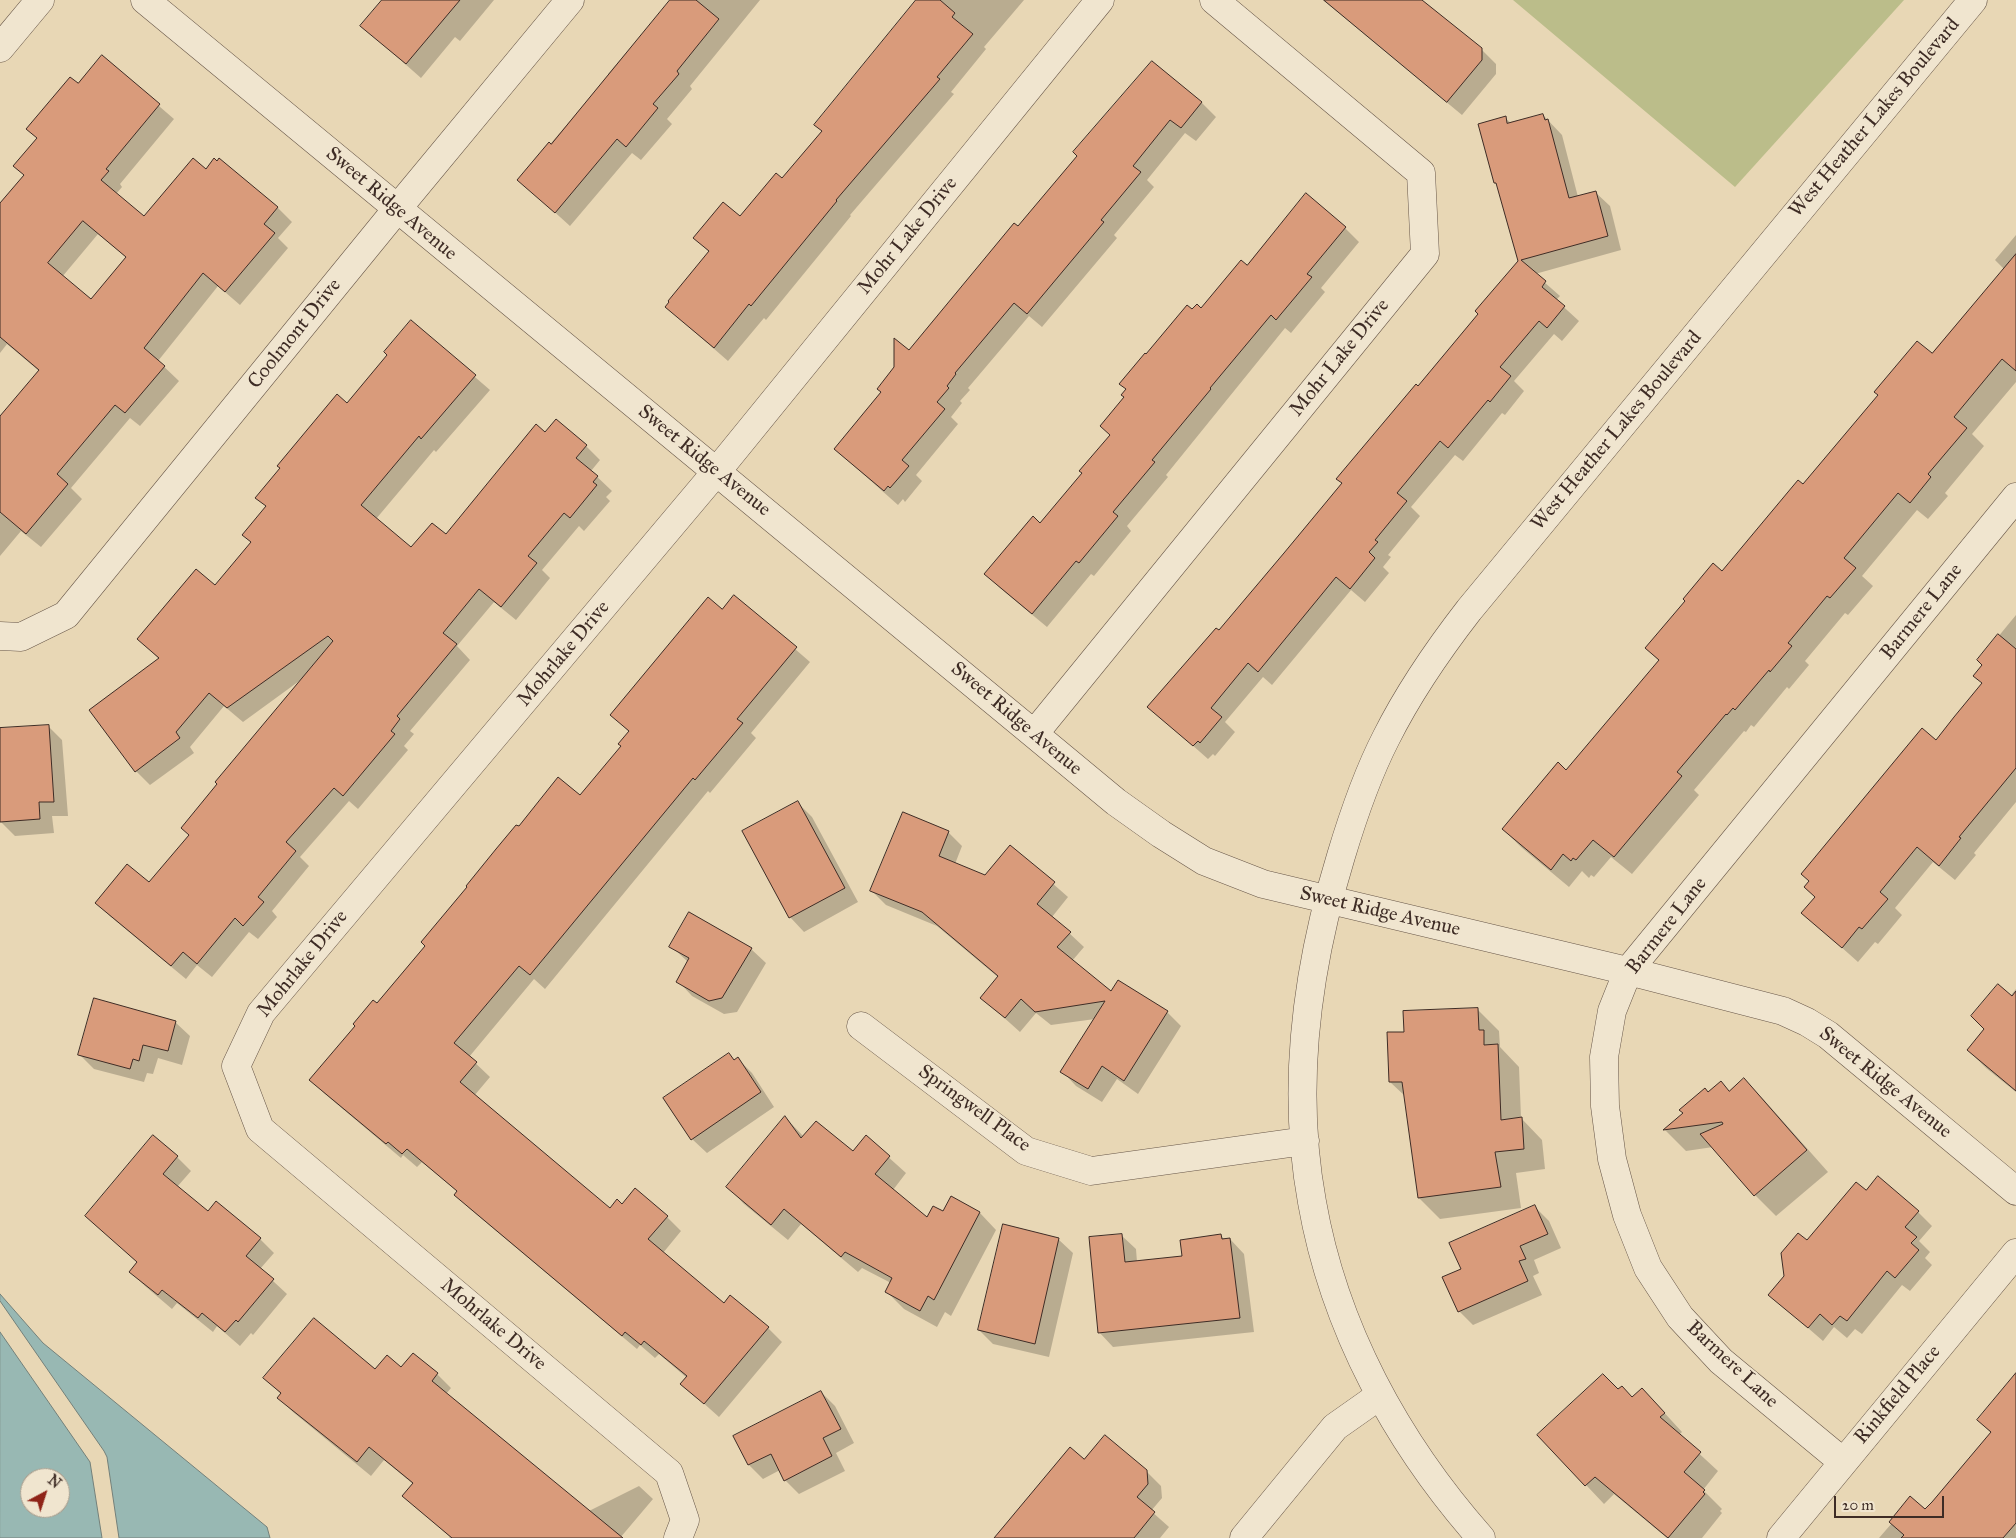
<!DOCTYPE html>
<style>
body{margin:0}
#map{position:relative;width:2016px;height:1538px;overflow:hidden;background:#e8d7b5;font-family:"IM FELL Great Primer",serif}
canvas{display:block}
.north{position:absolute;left:20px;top:1468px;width:50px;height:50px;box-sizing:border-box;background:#f0e5cf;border:1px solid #a99b8b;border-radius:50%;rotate:40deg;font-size:14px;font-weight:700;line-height:20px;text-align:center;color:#3e2c25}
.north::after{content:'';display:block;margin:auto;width:18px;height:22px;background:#8f2418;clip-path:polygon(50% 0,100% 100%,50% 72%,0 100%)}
.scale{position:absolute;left:1834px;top:1496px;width:110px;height:22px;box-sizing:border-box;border:2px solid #3e2c25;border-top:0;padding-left:6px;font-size:15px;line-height:18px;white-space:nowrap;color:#3e2c25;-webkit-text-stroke:4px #f0e5cf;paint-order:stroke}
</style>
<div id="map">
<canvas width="2016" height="1538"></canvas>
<div class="north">N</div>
<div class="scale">20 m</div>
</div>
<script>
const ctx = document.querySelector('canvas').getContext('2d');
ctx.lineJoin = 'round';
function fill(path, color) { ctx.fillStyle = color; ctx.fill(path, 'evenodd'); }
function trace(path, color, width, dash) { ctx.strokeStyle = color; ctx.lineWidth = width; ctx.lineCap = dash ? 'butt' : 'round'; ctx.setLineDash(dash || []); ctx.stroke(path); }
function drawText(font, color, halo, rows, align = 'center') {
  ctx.font = font + ' "IM FELL Great Primer",serif'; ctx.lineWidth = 4; ctx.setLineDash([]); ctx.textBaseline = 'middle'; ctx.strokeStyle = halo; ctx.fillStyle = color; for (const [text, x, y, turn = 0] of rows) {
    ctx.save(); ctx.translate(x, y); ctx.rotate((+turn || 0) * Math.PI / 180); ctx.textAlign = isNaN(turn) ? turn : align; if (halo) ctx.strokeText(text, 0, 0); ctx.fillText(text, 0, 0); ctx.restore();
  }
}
fill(new Path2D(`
 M1513,0H1904L1735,187Z`), '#bbbd8a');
const water = new Path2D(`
 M0,1294L43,1343L267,1527L270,1538H119L107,1457L104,1451L0,1301Z
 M0,1332L90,1462L102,1538H0ZM30,1478H60V1508H30Z`);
fill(water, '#98b8b3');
trace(water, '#74807a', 1);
fill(new Path2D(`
 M391,0H494L460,41L455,37L421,78L362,26Z
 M671,0H760L690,86L692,89L667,119L672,124L641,160L632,153L570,226L519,180L610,75L608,74Z
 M921,0H1024L984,47L986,49L951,92L954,94L850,215L851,216L766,320L764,318L728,361L666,307L710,253L695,238L740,218L782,180L823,132L816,125Z
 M1323,0H1416L1481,49L1496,64V74L1462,115Z
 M102,57L174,119L120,184L122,187L116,194L144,218L219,160L278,208L292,222L278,238L288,248L240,305L218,286L158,361L179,381L140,426L130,418L71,488L82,499L41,547L21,531L0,556V418L39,371L7,344L0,353V205L25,175L38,139L28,129L78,85ZM98,234L127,258L91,301L62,277Z
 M1152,62L1202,103L1216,117L1196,141L1185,133L1147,180L1154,187L1114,235L1117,238L1042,327L1029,316L968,388L970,390L960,401L962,403L951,417L958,424L916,475L922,481L905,502L903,499L898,505L835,449L883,393L909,352L1019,228L1079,156Z
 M1543,115L1562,135L1578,197L1595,192L1610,206L1621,250L1535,274L1560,296L1556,300L1579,321L1562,341L1554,334L1514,381L1524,391L1505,415L1502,413L1463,461L1455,455L1411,507L1420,516L1388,555L1391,557L1383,567L1389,573L1365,602L1351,590L1272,685L1263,677L1225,722L1235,732L1215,756L1213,754L1208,759L1149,707L1219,632L1343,484L1418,387L1480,314L1519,261L1499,186L1495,183L1505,118L1511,123Z
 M1345,228L1359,242L1321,288L1325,292L1291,333L1285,328L1166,475L1168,477L1127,526L1131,531L1094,576L1091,574L1047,627L1000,588L986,574L1040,524L1083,473L1111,435L1126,397L1127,390L1121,384L1146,356L1193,311L1201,309L1247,267Z
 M2016,235V382L1972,434L1984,446L1945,493L1948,496L1928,519L1917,510L1862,576L1873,586L1848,615L1845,613L1805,661L1809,665L1789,689L1787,687L1754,727L1751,725L1746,732L1744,731L1694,790L1699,795L1632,874L1611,857L1594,877L1591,875L1589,878L1582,871L1569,887L1521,847L1503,829L1566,771L1659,661L1647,648L1722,572L1803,486L1933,355L2004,269L1995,260Z
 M411,322L490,390L436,452L434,450L376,519L411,549L446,536L546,434L586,446L600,460L591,471L612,491L606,497L610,501L584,531L579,526L542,570L550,578L516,620L494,602L457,646L470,660L410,731L414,734L404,746L408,750L358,809L349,801L300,857L309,866L272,911L277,917L258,939L249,932L212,977L197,965L186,979L111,917L96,903L149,884L190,835L302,679L243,722L224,706L190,747L194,753L150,785L136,771L159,659L138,639L215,586L252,543L244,535L267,507L257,498L347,404L389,355Z
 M734,596L810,662L751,733L756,738L710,793L708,791L545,989L534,979L469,1057L490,1077L474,1096L610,1210L622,1205L667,1217L681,1231L663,1253L724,1305L730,1297L768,1328L782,1342L719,1417L682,1384L687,1378L659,1354L655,1358L640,1345L637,1349L470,1209L456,1195L458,1192L422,1162L417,1167L403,1155L401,1158L325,1094L311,1080L426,946L519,828L580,797L622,747L630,733L612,715L723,610Z
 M2016,615V802L1974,853L1976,855L1955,880L1933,862L1895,908L1902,915L1878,944L1875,942L1858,962L1803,913L1983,684L1984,665L1979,660Z
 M48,726L62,740L68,816H52L54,833L15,836L1,822L0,729Z
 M798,803L812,817L858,902L804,932L790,917Z
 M948,832L962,846L955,864L986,876L1010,846L1068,897L1052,917L1084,947L1072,961L1112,993L1167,1012L1181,1026L1138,1094L1117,1079L1102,1102L1076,1086L1062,1071L1095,1019L1051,1025L1036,1013L1020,1032L982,998L999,978L937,926L886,905L872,891Z
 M690,914L751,949L766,963L737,1012L724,1014L692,996L678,981L688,962L671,946Z
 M2016,989V1092L1986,1068L1968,1050Z
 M1478,1010L1499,1031L1500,1047L1519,1067L1521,1118L1542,1140L1545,1169L1516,1173L1521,1208L1440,1219L1419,1198L1405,1096L1390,1082L1405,1033Z
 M175,1022L190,1036L182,1065L158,1058L153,1074L147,1073L144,1082L94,1069L79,1054Z
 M729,1055L735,1061L738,1059L752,1073L774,1107L707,1153L692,1139Z
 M1744,1079L1765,1101L1828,1172L1776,1216L1755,1195L1713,1147L1686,1151L1665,1130L1708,1093L1730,1092Z
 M785,1117L804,1137L853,1153L866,1137L906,1173L893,1190L927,1219L944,1213L951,1198L980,1213L996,1230L951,1316L945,1312L937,1327L904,1309L887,1292L891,1283L862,1268L858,1272L801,1224L788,1240L744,1204L728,1187Z
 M177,1157L191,1171L177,1187L208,1213L260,1239L274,1253L260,1269L287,1294L253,1335L251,1333L240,1346L217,1326L213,1332L177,1303L172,1309L145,1286L131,1272L138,1263L87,1216Z
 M1866,1192L1918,1212L1932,1226L1919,1241L1930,1252L1925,1258L1932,1265L1910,1291L1902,1285L1862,1334L1855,1329L1847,1338L1834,1327L1823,1341L1770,1295L1786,1276L1807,1242Z
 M1535,1207L1549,1221L1561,1248L1534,1260L1539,1273L1533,1276L1542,1295L1473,1325L1459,1311L1462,1269Z
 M1121,1235L1136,1249L1137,1262L1184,1257L1221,1236L1225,1240L1230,1239L1244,1254L1254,1332L1113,1347L1099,1332Z
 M1058,1239L1073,1253L1049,1357L993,1344L979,1330Z
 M401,1369L437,1374L451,1388L446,1394L589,1511L639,1486L653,1499L620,1538H449L450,1537L404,1496L413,1484L384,1460L371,1476L293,1412L279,1398L282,1395L265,1378Z
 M2016,1375V1538H1879L1892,1523L1925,1511L1991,1433L1978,1420Z
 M1618,1391L1632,1399L1660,1408L1682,1432L1679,1435L1718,1471L1703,1490L1722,1509L1720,1511L1722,1513L1702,1538H1667L1614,1494L1604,1504L1539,1435Z
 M821,1392L835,1406L854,1443L836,1453L845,1471L799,1494L785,1480L780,1470L763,1479L749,1465L735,1436Z
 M1084,1461L1146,1471L1161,1486L1162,1498L1151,1511L1169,1527L1160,1538H996Z`), '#0003');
const building = new Path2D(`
 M382,0H460L406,64L360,26Z
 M670,0H696L719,19L677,71L679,74L653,104L658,108L626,147L617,139L555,213L517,180L549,142L551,144Z
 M916,0H940L955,13L952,17L973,34L937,77L940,79L836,200L837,201L751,306L749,304L714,348L665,307L669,302L668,301L709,251L693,238L723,202L740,216L776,173L782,178L822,131L814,125Z
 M1324,0H1422L1482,48V60L1447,102Z
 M102,55L160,104L106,169L109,171L101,180L144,216L193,158L206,169L214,158L217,161L219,158L278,207L264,224L275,233L225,292L203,273L144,348L165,366L125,413L115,405L57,474L68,484L26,534L0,512V416L39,370L0,337V203L24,175L13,166L37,138L26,129L70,77L78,83ZM83,221L126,257L91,299L48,263Z
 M1152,61L1202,102L1181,128L1170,120L1133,166L1141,172L1101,220L1104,222L1027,314L1014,303L955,373L956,374L947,386L949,388L937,402L945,409L902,460L909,466L890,488L888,486L884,491L834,449L881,392L877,389L894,367V338L909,350L1014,223L1018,226L1077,156L1073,152Z
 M1543,114L1545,120L1548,119L1569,198L1596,191L1608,236L1521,260L1546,281L1542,287L1565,306L1547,328L1539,321L1500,367L1511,376L1490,402L1488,400L1448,448L1440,441L1397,493L1407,501L1375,540L1378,542L1369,552L1375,558L1350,589L1336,577L1258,672L1248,663L1211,708L1222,717L1200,743L1198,741L1193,746L1147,707L1216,628L1219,630L1284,553L1342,483L1336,479L1416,384L1418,386L1478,314L1475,311L1518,261L1496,183H1494L1478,124L1506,116L1507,123Z
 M1306,193L1346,227L1307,274L1312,277L1276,320L1271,315L1210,388L1211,389L1152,460L1155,462L1113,512L1118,516L1079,563L1076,561L1032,614L984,574L1033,516L1040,523L1082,473L1079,471L1110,435L1100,426L1124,397L1121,395L1126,389L1119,384L1145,353L1146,354L1187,305L1192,309L1197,304L1201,308L1241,260L1247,265Z
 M2016,254V371L2002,359L1954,417L1967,428L1928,474L1931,477L1910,503L1898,493L1844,558L1856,568L1830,598L1827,596L1788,643L1792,646L1770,672L1769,670L1735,710L1733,708L1727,715L1726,714L1677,772L1682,776L1614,857L1593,840L1576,860L1573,858L1571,861L1563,854L1551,870L1502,829L1558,762L1566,770L1659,660L1645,648L1685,601L1683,599L1713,563L1722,571L1798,480L1803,484L1878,395L1874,392L1917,341L1932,353Z
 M411,320L476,375L421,439L419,436L361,505L411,547L432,523L446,534L536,424L545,432L556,419L587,445L576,458L598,476L593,482L597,485L570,518L564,513L528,556L537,563L501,607L479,589L443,633L457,644L397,716L400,719L391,731L395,734L343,796L334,788L286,842L296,851L258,897L264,902L243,926L235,918L197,964L183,952L171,966L95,903L127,864L149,882L189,835L181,828L217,784L215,782L333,641L328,636L227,708L209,693L176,732L180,738L135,772L89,710L159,658L137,639L196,569L215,585L251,542L242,535L266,506L255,498L280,468L277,466L337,394L347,403L387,355L384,352Z
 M734,595L797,647L737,719L743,723L695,780L693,778L530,975L519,966L454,1043L477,1062L460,1082L610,1208L617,1199L622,1204L635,1188L668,1216L648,1239L724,1303L730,1295L769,1327L704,1404L680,1384L687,1376L644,1341L641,1345L625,1332L622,1336L454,1195L457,1191L407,1149L402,1154L388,1142L386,1144L309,1080L355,1026L353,1024L373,1000L377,1003L425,946L421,942L467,887L466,886L496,849L516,825L519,826L558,777L580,795L621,746L618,744L629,731L610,715L708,597L722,609Z
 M1998,634L2016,649V768L1959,837L1961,838L1939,866L1917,847L1880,892L1888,899L1862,929L1859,927L1842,948L1801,913L1815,897L1804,887L1809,881L1801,874L1922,728L1936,740L1954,717L1982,683L1973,676L1982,665L1977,660Z
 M49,725L54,802H39L40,819L0,822V728Z
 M798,801L845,888L789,918L742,831Z
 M903,812L949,831L939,856L985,875L1010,845L1055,882L1037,904L1071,932L1057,947L1111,991L1118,980L1168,1011L1124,1081L1102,1066L1088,1089L1060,1072L1105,1001L1035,1012L1021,999L1005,1018L980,998L998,976L922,912L870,891Z
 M689,912L752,948L722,998L709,1001L676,982L689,958L669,947Z
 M1998,984L2012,996L2016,991V1091L1967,1050L1984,1029L1971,1016Z
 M94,998L176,1021L168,1051L143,1045L139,1061L133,1059L130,1069L78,1055Z
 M1478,1008L1479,1030H1484V1045L1498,1044L1501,1120L1522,1117L1524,1149L1495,1152L1501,1187L1418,1198L1402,1082H1389L1387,1032H1404L1403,1011Z
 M729,1053L734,1060L738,1057L761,1092L691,1140L663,1098Z
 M1744,1078L1807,1150L1754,1196L1700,1134L1723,1124L1722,1122L1663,1130L1683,1113L1679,1110L1705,1088L1708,1092L1721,1081L1729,1091Z
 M785,1116L801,1138L816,1121L853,1151L866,1135L890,1156L875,1174L927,1217L933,1206L943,1211L951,1196L980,1212L934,1300L928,1296L920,1311L885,1292L892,1278L845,1252L841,1257L784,1209L771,1225L726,1187Z
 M153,1135L178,1156L163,1174L208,1211L216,1201L261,1238L246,1256L274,1279L238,1322L236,1320L225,1332L202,1313L198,1318L162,1290L158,1295L129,1272L137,1262L85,1216Z
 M1878,1176L1919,1211L1905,1227L1917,1237L1911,1243L1919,1250L1895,1278L1887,1271L1847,1321L1840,1316L1832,1325L1820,1314L1808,1328L1768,1295L1784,1276L1781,1253L1798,1233L1807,1240L1856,1182L1866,1190Z
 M1535,1205L1548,1234L1520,1246L1526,1259L1519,1261L1528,1281L1458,1312L1442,1277L1461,1269L1449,1243Z
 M1003,1224L1059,1238L1035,1344L978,1330Z
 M1122,1234L1125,1262L1182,1256L1180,1240L1221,1234L1222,1239L1230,1238L1240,1318L1098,1333L1089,1237Z
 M314,1318L375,1369L387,1355L401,1367L413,1353L438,1373L432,1381L623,1538H452L402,1496L413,1483L369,1447L357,1462L277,1398L281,1393L263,1378Z
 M2016,1373V1523L2003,1538H1901L1904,1535L1889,1522L1910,1496L1925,1509L1932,1502L1991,1432L1977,1420Z
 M1603,1374L1618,1389L1622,1386L1632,1397L1642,1388L1665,1413L1660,1417L1701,1452L1684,1472L1705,1490L1703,1492L1705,1494L1668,1538L1595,1477L1585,1486L1537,1435Z
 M821,1391L841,1429L823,1438L832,1456L784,1481L771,1454L748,1465L733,1436Z
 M1105,1435L1147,1470L1148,1484L1137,1497L1155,1512L1134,1538H994L1070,1447L1084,1459Z`);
fill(building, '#d99b7b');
trace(building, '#3e2c25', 1);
const minor = new Path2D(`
 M145,0L1034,734L1116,802L1161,834L1204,861L1263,884L1628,971L1783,1011L1807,1022L1828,1035L2016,1191
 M0,48L40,0
 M0,636L21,637L66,615L397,209L570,0
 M1034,734L1425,254L1421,173L1214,0
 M861,1026L1026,1151L1091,1171L1305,1141
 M1843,1462L1721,1361L1680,1317L1648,1268L1627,1215L1612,1159L1605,1106L1604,1057L1612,1011L1628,971L2016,497
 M678,1538L685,1520L669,1473L260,1129L236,1066L261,1013L717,471L1100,0
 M1244,1538L1335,1427L1379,1396
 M1481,1538C1397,1443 1334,1328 1312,1202C1291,1087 1307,967 1341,856C1353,816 1367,775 1386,738C1409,692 1438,650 1469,610L1973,0
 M1781,1538L2016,1253`);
trace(minor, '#685749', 29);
trace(minor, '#f0e5cf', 28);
drawText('20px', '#3e2c25', '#f0e5cf', [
 ["West Heather Lakes Boulevard",1875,118,-50],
 ["Sweet Ridge Avenue",391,204,40],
 ["Mohr Lake Drive",908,236,-51],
 ["Coolmont Drive",295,334,-51],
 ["Mohr Lake Drive",1340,358,-51],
 ["West Heather Lakes Boulevard",1617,431,-50],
 ["Sweet Ridge Avenue",704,461,39],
 ["Barmere Lane",1922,612,-51],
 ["Mohrlake Drive",564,654,-50],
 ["Sweet Ridge Avenue",1016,719,40],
 ["Sweet Ridge Avenue",1380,912,13],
 ["Barmere Lane",1667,926,-52],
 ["Mohrlake Drive",303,964,-51],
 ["Sweet Ridge Avenue",1885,1083,39],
 ["Springwell Place",974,1109,36],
 ["Mohrlake Drive",493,1325,40],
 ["Barmere Lane",1732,1365,43],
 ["Rinkfield Place",1898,1395,-50]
]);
</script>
